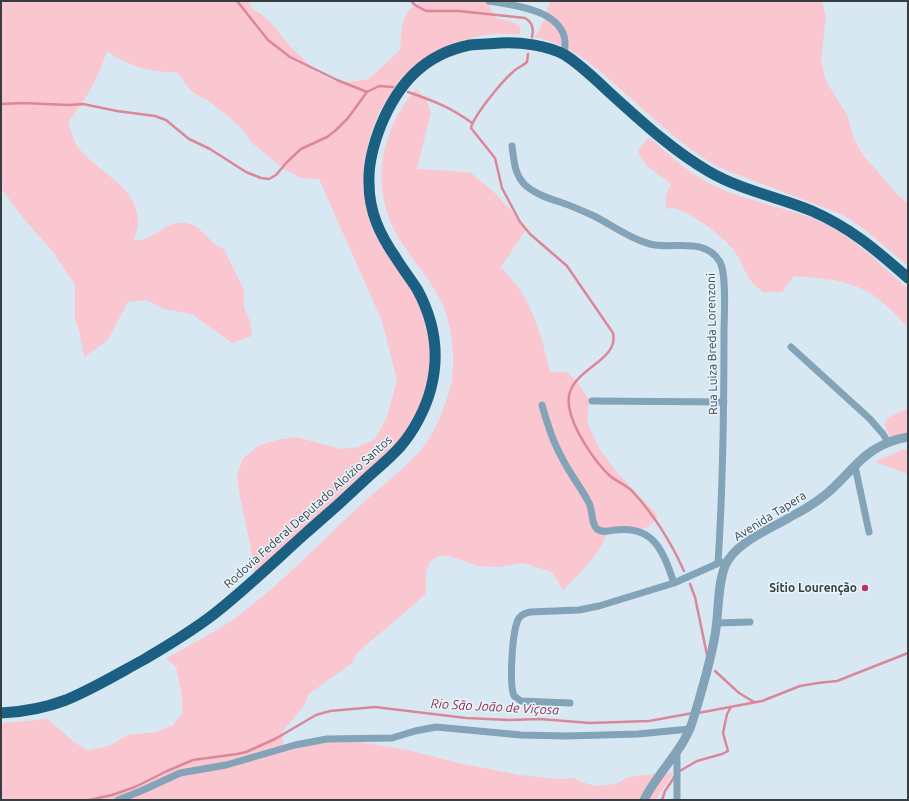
<!DOCTYPE html>
<meta charset="utf-8">
<style>
body{margin:0}
#map{position:relative;width:909px;height:801px;overflow:hidden;background:#d8e8f3;font-family:Ubuntu,sans-serif}
canvas{display:block}
.frame{position:absolute;inset:0;border:2px solid #373e42;pointer-events:none}
</style>
<div id="map">
<canvas width="909" height="801"></canvas>
<div class="frame"></div>
</div>
<script>
const ctx = document.querySelector('canvas').getContext('2d');
ctx.lineJoin = 'round';
function fill(path, color) { ctx.fillStyle = color; ctx.fill(path, 'evenodd'); }
function trace(path, color, width, dash) { ctx.strokeStyle = color; ctx.lineWidth = width; ctx.lineCap = dash ? 'butt' : 'round'; ctx.setLineDash(dash || []); ctx.stroke(path); }
function drawText(font, color, halo, rows, align = 'center') {
  ctx.font = font + ' Ubuntu,sans-serif'; ctx.lineWidth = 3; ctx.setLineDash([]); ctx.textBaseline = 'middle'; ctx.strokeStyle = halo; ctx.fillStyle = color; for (const [text, x, y, turn = 0] of rows) {
    ctx.save(); ctx.translate(x, y); ctx.rotate((+turn || 0) * Math.PI / 180); ctx.textAlign = isNaN(turn) ? turn : align; if (halo) ctx.strokeText(text, 0, 0); ctx.fillText(text, 0, 0); ctx.restore();
  }
}
fill(new Path2D(`
 M1,1H248L253,10L260,13L272,24L290,46L318,73L328,78L342,83L369,79L400,50C402,30 400,8 424,1H490V7L496,18L515,23L520,26V34H496L484,35L472,38L449,45L401,81L393,90L380,111L375,122L368,145L369,202L424,304L437,348L419,424L256,584L250,544L239,492L237,475L243,458L260,445L277,440L296,437L341,449L358,447L375,439L387,417L397,380L382,321L319,179L301,178L284,169L252,143L241,128L229,117L209,101L196,94L189,89L177,72C152,73 127,66 107,51C98,79 87,98 69,121C70,130 72,137 76,144C93,171 142,187 138,225C137,230 135,235 134,240C155,242 163,220 186,223C202,225 209,244 224,249L244,290V308L250,321L252,336L232,343L192,314L164,309L147,300L128,302L107,341L84,357L79,330L75,319V285L53,252L23,218L1,188Z
 M550,1H822L826,17L821,60L826,81L848,117L853,137L863,155L898,195L908,204V266C887,248 867,230 843,215L718,167C687,149 661,126 634,101C600,72 580,48 535,37L543,22Z
 M416,89L427,101L431,113L417,169L453,171L471,173L495,193L527,228L501,267C509,276 518,286 524,296C537,319 544,346 550,372H566L577,381L589,400L587,422L599,448L616,471L658,516L650,526L636,531L608,528C606,534 605,541 601,546C591,563 577,576 563,590L552,572L523,563L499,567L479,566L449,556H438L430,562L426,572V594L358,652L352,663L309,694L303,707L282,732L284,746L287,751L327,741L348,740L408,750L463,764L520,775L559,779L574,778L582,782L595,786L616,784L629,777L674,772L656,800H1V723L38,720L47,718L74,742L87,750L109,746L128,735L157,732L173,725L182,713V697L176,667L166,659C189,645 215,633 235,618C283,583 322,540 365,501C386,482 415,461 430,437C439,422 449,397 452,379C455,357 452,329 444,307C433,283 414,262 400,240C369,191 379,131 416,89Z
 M649,137C668,154 686,171 709,183C743,201 783,206 819,221C853,236 880,264 908,289V328C897,316 881,298 866,291C844,279 819,278 794,276L782,292H763C759,289 754,285 751,281C744,272 741,259 733,249C718,232 691,212 669,207L666,211V196L671,184C658,173 644,168 638,151Z
 M908,408V435L891,439L884,424L889,417Z
 M908,449V474L875,462L901,450Z`), '#fac6d0');
trace(new Path2D(`
 M237,1L268,40L290,57L337,80L367,92
 M411,1L415,5L426,11H459L525,18C532,22 534,29 532,37
 M528,54L527,62C523,66 518,67 514,71C503,80 474,115 471,128L495,158L502,188L520,222L530,234L567,266L613,333C620,364 563,369 569,406C572,428 594,461 610,476C617,482 627,485 633,492C654,515 671,542 684,571
 M408,92C434,101 450,107 472,123
 M1,104L23,103L69,105L83,104L117,111L155,116L166,120L189,139L210,149L246,172L261,178L269,179L276,175L287,162L301,149L327,137L336,130L348,118L367,92L379,86L393,87
 M690,584L695,597L707,655
 M715,671L739,693L754,702
 M698,713L762,701L800,686L818,683L837,681L908,653
 M678,772L697,761L722,754L728,751L723,733L727,714L731,707
 M89,800L112,795L135,787L167,771L193,760L237,754L246,752L275,739L316,715L330,711L375,707L466,718L509,720L540,719L590,723L649,721L693,713
 M662,800L665,791L675,776`), '#db879a', 2.5);
trace(new Path2D(`
 M489,1C512,5 556,9 564,36C566,42 565,49 564,55
 M512,146C514,160 514,174 525,185C535,194 548,198 560,202C572,206 583,211 594,216C612,225 630,239 650,244C672,250 705,236 720,262C727,275 724,318 724,334C724,410 723,487 718,563
 M791,347L870,419L883,434L888,442
 M592,401L724,402
 M542,405C547,423 552,440 561,456C569,473 581,487 589,503C593,511 591,524 597,529C602,533 609,531 615,530C654,525 663,551 674,583
 M855,466L869,532
 M717,623L750,622
 M570,703L521,701L514,696C509,684 512,629 519,618C522,614 525,613 530,612L579,610L599,606L674,583L721,562
 M677,752V800
 M118,800L141,791L180,773L226,765L295,745L327,739L392,738L415,731L436,727L521,735L566,736L638,734L690,729`), '#83a3b8', 7);
trace(new Path2D(`
 M644,800C657,773 682,752 692,723C701,694 710,664 715,635C719,614 717,586 725,566C735,542 771,529 792,516C804,510 815,503 825,495C843,481 857,459 877,448C887,442 897,439 908,437`), '#83a3b8', 9);
trace(new Path2D(`
 M1,713C23,712 45,708 66,700C93,689 119,673 145,659C170,644 196,629 219,610C250,585 278,558 307,532C328,514 348,496 368,477C379,467 390,458 400,447C414,431 426,408 431,388C440,353 434,320 417,289C410,278 402,268 396,258C380,235 369,212 369,183C368,163 374,143 381,125C398,84 424,54 470,45C480,44 490,44 500,43C520,42 547,45 565,55C581,65 596,80 610,93C641,121 672,150 708,171C740,190 778,197 812,211C851,228 876,250 908,278`), '#1b6082', 11);
for (const [x, y, r, color] of [
 [865,588,4,"#be305f"]
]) { const dot = new Path2D(); dot.arc(x, y, r, 0, 2 * Math.PI); ctx.fillStyle = color; ctx.fill(dot); trace(dot, '#e8f5fd', 1.5); }
drawText('12px', '#373e42', '#e8f5fd', [
 ["Rua Luiza Breda Lorenzoni",712,344,-91],
 ["Rodovia Federal Deputado Aloízio Santos",308,512,-42],
 ["Avenida Tapera",770,516,-32]
]);
drawText('bold 12px', '#373e42', '#e8f5fd', [
 ["Sítio Lourenção",857,588]
], 'right');
drawText('italic 13px', '#912e4c', '#e8f5fd', [
 ["Rio São João de Viçosa",495,707,3]
]);
</script>
